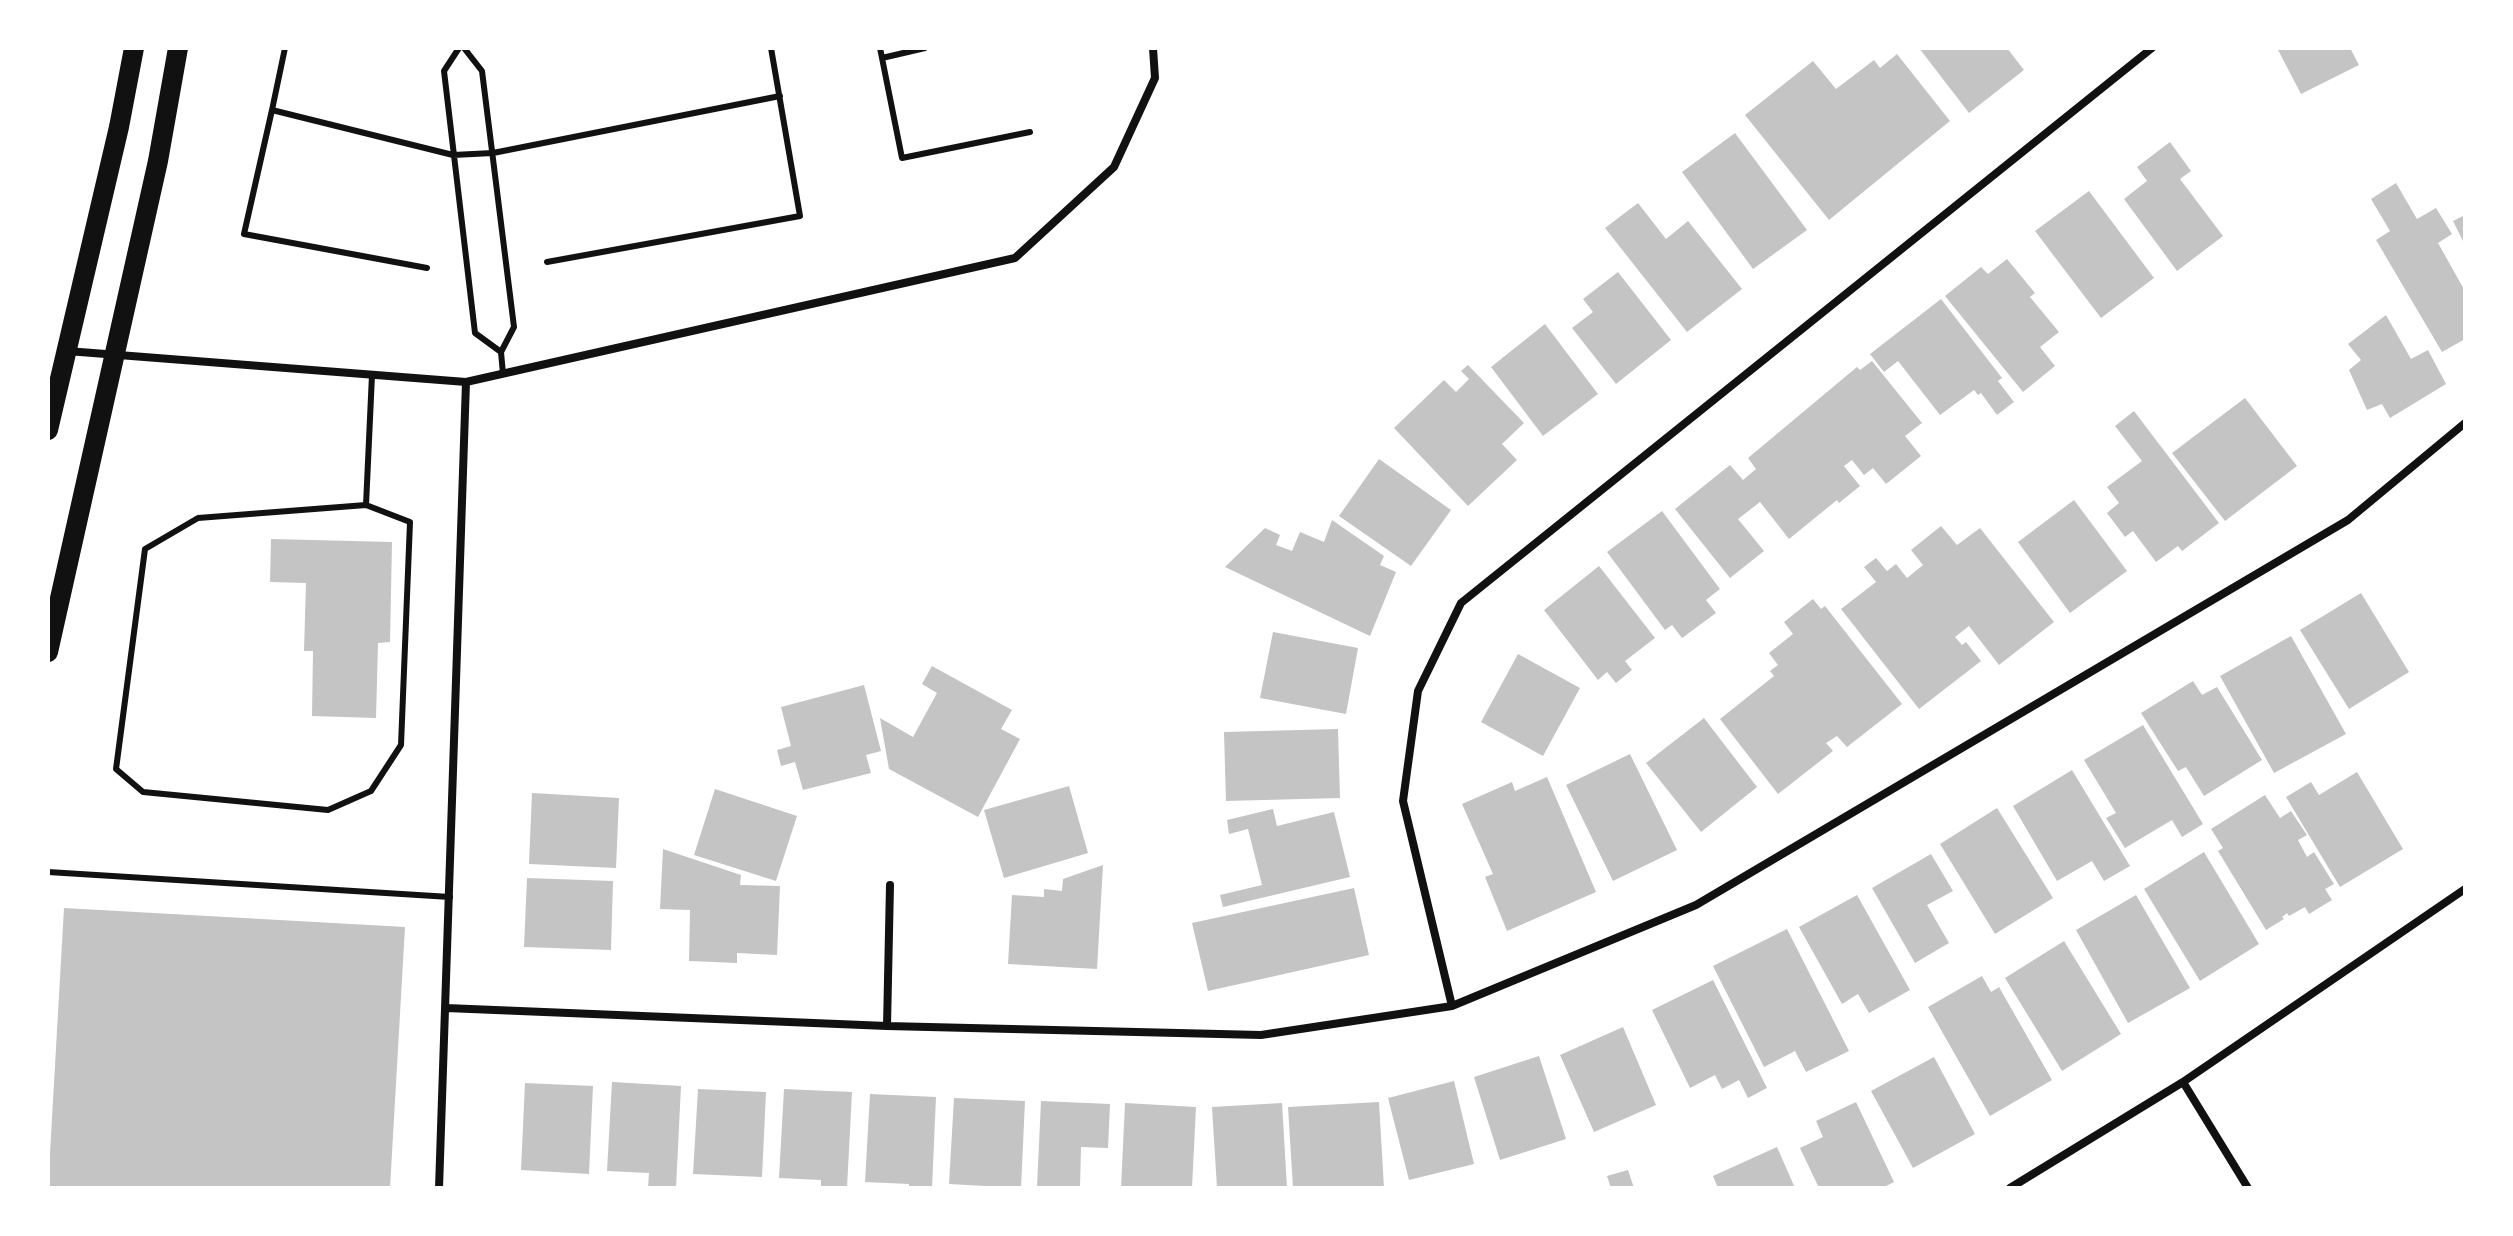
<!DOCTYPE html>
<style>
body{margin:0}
#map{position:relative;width:2513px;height:1236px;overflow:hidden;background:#fff;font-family:"Sofia Sans Condensed",sans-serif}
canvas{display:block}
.frame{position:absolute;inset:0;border:50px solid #fff;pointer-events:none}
</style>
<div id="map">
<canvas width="2513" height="1236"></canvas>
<div class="frame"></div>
</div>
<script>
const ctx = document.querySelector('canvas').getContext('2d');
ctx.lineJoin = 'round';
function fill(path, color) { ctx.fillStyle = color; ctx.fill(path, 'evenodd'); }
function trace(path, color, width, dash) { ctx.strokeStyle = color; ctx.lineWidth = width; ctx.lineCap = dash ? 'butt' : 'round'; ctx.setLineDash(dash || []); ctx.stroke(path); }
fill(new Path2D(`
 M1919,48H2007L2024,70L1969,113Z
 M2277,48H2350L2359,65L2301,94Z
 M1897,54L1950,121L1829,220L1745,115L1813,61L1836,89L1874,60L1880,68Z
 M1735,133L1807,230L1753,269L1682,172Z
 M2170,142L2191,171L2180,179L2223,236L2177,271L2124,199L2147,181L2137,167Z
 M2396,183L2417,219L2436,208L2452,234L2438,243L2465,291V339L2442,352L2376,240L2390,231L2371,199Z
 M2089,191L2154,278L2101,318L2035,231Z
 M1638,203L1666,239L1688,221L1742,289L1687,332L1605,228Z
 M2465,215V245L2453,221Z
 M2007,259L2035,293L2030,297L2059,332L2040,347L2055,366L2023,392L1945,296L1981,267L1988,274Z
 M1618,272L1671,340L1616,384L1572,328L1593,312L1583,299Z
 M1941,299L2002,378L1998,381L2014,402L1997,415L1981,393L1978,395L1974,390L1940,415L1898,361L1884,372L1870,354Z
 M2386,315L2411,359L2428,350L2446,384L2390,418L2382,404L2367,410L2349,370L2361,360L2348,344Z
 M1545,324L1598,394L1543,436L1491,367Z
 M1872,361L1922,423L1905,436L1921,456L1886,484L1873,468L1864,475L1852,460L1844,466L1860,486L1839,503L1837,500L1789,539L1760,502L1738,519L1764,551L1730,578L1675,509L1730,465L1743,480L1756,469L1748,458L1857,367L1860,370Z
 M1468,365L1524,423L1502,444L1517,460L1468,506L1394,428L1444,380L1456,392L1469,379L1461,371Z
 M2245,398L2297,466L2225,521L2172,453Z
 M2134,411L2219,523L2182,551L2178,546L2156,562L2133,531L2125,537L2107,513L2119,503L2107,487L2142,461L2115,426Z
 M1379,459L1451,510L1411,566L1339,516Z
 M2074,500L2127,571L2070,613L2018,542Z
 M1662,511L1720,589L1706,600L1716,613L1682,638L1672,625L1665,630L1607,552Z
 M1332,520L1384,556L1380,565L1396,572L1370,636L1225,567L1265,528L1280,535L1276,545L1292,551L1300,532L1324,542Z
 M1941,526L1957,545L1980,528L2054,622L1999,665L1969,626L1955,637L1962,645L1966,642L1981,661L1919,709L1841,609L1876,582L1864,567L1876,558L1887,571L1896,564L1907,578L1923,565L1911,550Z
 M271,539L392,542L390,642L378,643L376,718L312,716L313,651H304L306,583L270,582Z
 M1599,566L1655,638L1625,661L1632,670L1616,683L1607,672L1598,680L1544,610Z
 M2361,593L2409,672L2349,709L2300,630Z
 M1813,599L1821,609L1825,606L1902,704L1847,747L1837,736L1826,743L1833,751L1778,794L1720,719L1774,676L1770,671L1778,665L1769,653L1793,634L1784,622Z
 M1273,632L1358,648L1346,714L1260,698Z
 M2291,636L2346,734L2274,773L2220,676Z
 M1518,654L1580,688L1543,756L1481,722Z
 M932,666L1012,710L1001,729L1020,739L978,817L889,769L880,718L913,737L937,693L922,684Z
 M2193,681L2202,695L2217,687L2262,760L2204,796L2186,767L2178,771L2141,713Z
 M864,685L881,751L866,755L871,773L803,790L795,762L781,766L777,750L791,746L781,707Z
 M1704,718L1757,787L1701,832L1646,763Z
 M2143,725L2203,824L2182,837L2172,820L2125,848L2106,818L2116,813L2084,760Z
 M1338,729L1340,798L1226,801L1224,732Z
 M1630,754L1677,850L1613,881L1566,785Z
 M2072,770L2130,866L2104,881L2092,861L2057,881L2013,806Z
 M2357,772L2403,849L2340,887L2286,797L2311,782L2319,795Z
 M1547,777L1596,892L1507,931L1485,877L1493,874L1462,804L1512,782L1515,791Z
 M1069,786L1088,853L1004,878L984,810Z
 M715,789L797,816L776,881L694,855Z
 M532,793L619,798L616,868L529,864Z
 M2265,795L2280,818L2291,811L2307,835L2298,840L2307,857L2314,852L2334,884L2325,889L2332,900L2309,914L2305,907L2289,916L2287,913L2282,917L2284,919L2266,930L2218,851L2223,848L2211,829Z
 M1997,808L2053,898L1995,934L1940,844Z
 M1273,809L1277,826L1334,812L1350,877L1223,907L1220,895L1262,885L1248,829L1229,834L1227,820Z
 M663,849L741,875L740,885L780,886L777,955L737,953V963L689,961L690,910L660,909Z
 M2204,852L2259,944L2200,981L2144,889Z
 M1931,854L1953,891L1927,905L1949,943L1915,963L1872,888Z
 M1103,865L1097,969L1008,964L1012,895L1044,897V889L1062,891L1063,879Z
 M527,878L613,881L611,950L524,947Z
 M1354,888L1369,955L1208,991L1192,923Z
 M1857,895L1910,990L1869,1013L1858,994L1842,1004L1799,927Z
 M2136,895L2190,988L2128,1023L2076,930Z
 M64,908L405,927L390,1188H48Z
 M1787,929L1849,1051L1806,1072L1795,1051L1764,1067L1713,966Z
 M2064,941L2121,1034L2062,1071L2005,978Z
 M1982,976L1991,992L1999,987L2052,1080L1990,1116L1928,1007Z
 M1713,980L1767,1088L1748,1098L1739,1080L1722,1089L1715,1075L1690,1088L1652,1010Z
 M1623,1027L1656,1105L1594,1132L1560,1055Z
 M1539,1056L1566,1139L1500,1160L1474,1077Z
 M1934,1057L1975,1134L1913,1168L1871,1091Z
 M1454,1081L1474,1164L1409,1180L1388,1098Z
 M612,1082L681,1086L676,1188H648L649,1173L607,1171Z
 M525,1083L593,1086L589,1174L521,1170Z
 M698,1089L766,1092L762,1177L693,1174Z
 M784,1089L852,1092L847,1188H821V1180L779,1178Z
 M870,1094L936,1097L932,1188H909V1184L865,1182Z
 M954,1098L1025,1101L1021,1188L949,1184Z
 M1041,1101L1110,1104L1108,1148L1081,1147L1080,1188L1037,1187Z
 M1379,1102L1384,1188H1293L1288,1107Z
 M1856,1102L1894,1182L1882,1188H1819L1800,1148L1823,1137L1816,1121Z
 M1125,1103L1196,1107L1192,1188H1121Z
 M1282,1103L1287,1188H1217L1212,1107Z
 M1777,1147L1795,1188H1718L1713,1176Z
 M1628,1170L1634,1188H1611L1607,1176Z`), '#c4c4c4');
trace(new Path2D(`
 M459,48L444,71L475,333L501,352
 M464,48L482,71L514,327L501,352L503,374
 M880,48L902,158L1030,132
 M882,58L925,48
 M272,110L285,48
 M547,262L800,216L771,48
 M427,268L244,234L272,110L453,155L493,153L780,96
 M366,505L410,522L401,745L371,791L328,810L143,792L116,769L145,549L198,518Z
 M366,505L372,375
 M48,872L450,897`), '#111', 6);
trace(new Path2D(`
 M67,351L466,382L1015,258L1114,167L1155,78L1153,48
 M1452,1006L1403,801L1418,691L1461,603L2152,48
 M446,1008L887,1026L1261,1035L1452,1006L1696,905L2348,520L2465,423
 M887,1026L890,885
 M2183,1082L2248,1188
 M439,1188L466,382
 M2010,1188L2183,1082L2465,889`), '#111', 8);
trace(new Path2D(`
 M48,430L119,127L134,48
 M48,652L158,161L178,48`), '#111', 20);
</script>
